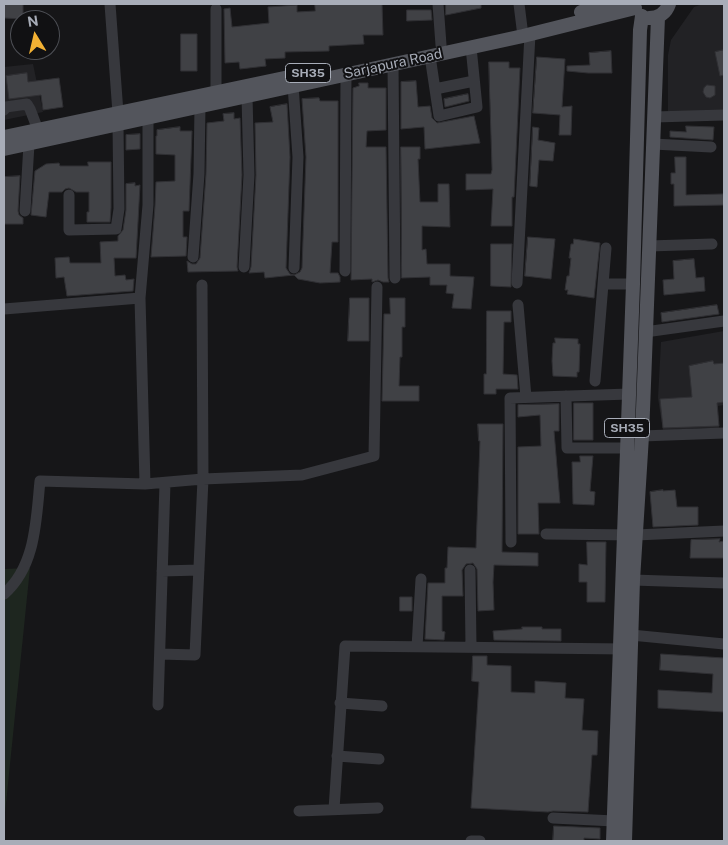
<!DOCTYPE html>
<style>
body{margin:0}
#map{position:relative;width:728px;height:845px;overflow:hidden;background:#161618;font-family:"Public Sans",sans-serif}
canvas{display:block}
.frame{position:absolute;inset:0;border:5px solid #a8adb8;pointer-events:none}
.north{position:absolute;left:10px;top:10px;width:50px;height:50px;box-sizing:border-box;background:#111113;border:1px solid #4d4f55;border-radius:50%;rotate:351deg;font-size:14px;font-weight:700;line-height:20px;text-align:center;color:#a8adb8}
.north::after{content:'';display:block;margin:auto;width:18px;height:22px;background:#f2b134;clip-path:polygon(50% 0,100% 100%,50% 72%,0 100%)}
</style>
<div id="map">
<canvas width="728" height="845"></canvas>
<div class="frame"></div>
<div class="north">N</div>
</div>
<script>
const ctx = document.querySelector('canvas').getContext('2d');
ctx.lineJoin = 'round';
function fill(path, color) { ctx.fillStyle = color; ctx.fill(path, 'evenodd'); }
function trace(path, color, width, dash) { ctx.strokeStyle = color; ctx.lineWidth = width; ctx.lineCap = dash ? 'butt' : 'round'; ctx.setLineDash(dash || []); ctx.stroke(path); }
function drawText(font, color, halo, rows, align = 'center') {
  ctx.font = font + ' "Public Sans",sans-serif'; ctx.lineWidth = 4; ctx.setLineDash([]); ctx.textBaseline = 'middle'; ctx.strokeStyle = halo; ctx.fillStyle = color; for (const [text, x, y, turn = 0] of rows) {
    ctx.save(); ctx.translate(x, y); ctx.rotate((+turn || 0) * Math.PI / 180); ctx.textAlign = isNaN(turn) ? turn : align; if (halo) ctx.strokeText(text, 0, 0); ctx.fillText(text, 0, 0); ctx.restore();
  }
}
fill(new Path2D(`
 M703,4H724V112L668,113V55L671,40L694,7Z
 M33,64L43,112L4,120V67Z
 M724,331V405L718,406L719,428H700L663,431L658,398L661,342Z`), '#222225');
fill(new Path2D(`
 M30,568L4,823V569Z`), '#1e261f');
const building = new Path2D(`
 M4,4H23V19L4,18Z
 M315,4H382L383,35H363L364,44L329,46V51L285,52V58L265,59L266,66L240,69L239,62L225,63L224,9L230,8L232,27L269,23L268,7L297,5V12L315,11Z
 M446,4H481V8L446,15Z
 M407,10H431L432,20L407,21Z
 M181,34H197V71H181Z
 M724,50V75L720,76L715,52Z
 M611,51L612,73H588L567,71V66L590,65L589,53Z
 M537,57L565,59L562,107L572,106L571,135H559L560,115L533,113Z
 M489,62H509V68H520L514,197H512V226H491L493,189L466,190V174H491L492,170Z
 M27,73L28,82L59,78L63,107L43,110L41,95L9,99L6,76Z
 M416,81L418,107L430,106L432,118L437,123L474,116L480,143L425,149L424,127L401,129V82Z
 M359,83H368V88H386V130L367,131L366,147H386L388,278L389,282H383L378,280L372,282V279L351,280L353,88L359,86Z
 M707,85L715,86V95L710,98L706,97L703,92L704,88Z
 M468,94L469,101L445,107L444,99Z
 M319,98L320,101H338V242H332L330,273H338L340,277V282L320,283L298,279L294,275L300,272L302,268L306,157L302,99Z
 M287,104L290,157L286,268L290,274L294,275L265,278L264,272L249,273L251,267L256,175L255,123L273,122L270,107Z
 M234,113V119L240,118L242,175L237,267L238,271L188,272L187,261L192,264H196L200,258L206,174L207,123L224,121L223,114Z
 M686,126L714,127L713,140L670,137V131L686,132Z
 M180,127V131H192L189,211H183V237H187L186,256L151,257L155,206L156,182L175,181V155L156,154V136H157V130Z
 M533,127L539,128L538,140L555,143L553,161L539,160L537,187L530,186Z
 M140,134V149L126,150V135Z
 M401,147H420V159H418L420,202H438V184H449L450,227L422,226V250L426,249L427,264H450V276L474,277L471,309L452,308L454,294L446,293L447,285H430V277L402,278Z
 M675,157H686V195L723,194L724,205L674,206V184H671V173H675Z
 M88,162H111V208L110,222H87V212H89V192H76L69,188L65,189L62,192H49L46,217L31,215L35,171L46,164L59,163L60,166H88Z
 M20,176L18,211L19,215L23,218V224H4V177Z
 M135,183V186L140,185L136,258H114L115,276L125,275L126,280L134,279L133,291L67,296L64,277L56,278L55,258L69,257L70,263H101L100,242L118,241V236L123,230L126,210V184Z
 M528,237L555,239L551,279L525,276Z
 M574,239L600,243L594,298L567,294L568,290H565L567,276H569L571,258H569L571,244H573Z
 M491,244H512L511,287L491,286Z
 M694,259L696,278L704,277L705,291L664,295L663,280L674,279L673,261Z
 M350,298H369V341H348Z
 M390,298H405V327H402V357H400L399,386H419V401H382L384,314H390Z
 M717,305L719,314L662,322L661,313Z
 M487,311H511V322H504L503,374L517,375L518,389H496V394H484V374H486Z
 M555,338L578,339V344H580L579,372H577V377L553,376L552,361L553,343H555Z
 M713,361L714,364L724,363V402L717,403L719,426L663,428L660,399L692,397L689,366Z
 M574,403H593V440H574Z
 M559,404V431H554L560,503H538L539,534H518V447L541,446L540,415L518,417V405Z
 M478,424H503L502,552L538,553V566L494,565L493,582L494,610L478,611L477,569L473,563L466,564L462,570L463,596H442V631L445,632L444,640L425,639L428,583H445V568H447L448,547L476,548L480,441H479Z
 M580,456H593L590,491L595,492L594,505L573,504L572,462H580Z
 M663,490V491L675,490L677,507H698V525L653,527L650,492Z
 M720,539L719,542L724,541V558H690L691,540Z
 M587,542H606L605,602H587V582H579V564L587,565Z
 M400,597H412V611H400Z
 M522,627H542V629H561V641L494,640L493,631L522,629Z
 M661,654L724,658V712L658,708V690L712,693L713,674L660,670Z
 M473,656H487V665L511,666V692L535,693V681L566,683L565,698L584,699L582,730L598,731L597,755H592L588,812L553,811L548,812L471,808L479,682L472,681Z
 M554,826L600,828V839L584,838V841H553Z`);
fill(building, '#404145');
trace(building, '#303034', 1);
trace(new Path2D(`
 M110,4L118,113
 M438,4L441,45
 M519,4L523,36
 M216,9V92
 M430,56L439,116L477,107L471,47
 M393,64L395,278
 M293,85L298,157L294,268
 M435,89L474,81
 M4,110L6,107L27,104L30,109L38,130
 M654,117L724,115
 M653,144L711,147
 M69,195V230L116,229L119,209L118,124
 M25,211L29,144
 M649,246L712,244
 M193,257L199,174L200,106
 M244,267L249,175L247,96
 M345,271L346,74
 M517,283L530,34
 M603,284H633
 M518,305L526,397
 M4,309L140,298
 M645,332L724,321
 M595,381L606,248
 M566,396L567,448H626
 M642,436L724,433
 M145,484L140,298L148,205V117
 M546,534L636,535L724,531
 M511,542L510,398L629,394
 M470,570L471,647
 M162,571L199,570
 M633,580L724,583
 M4,594C36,566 36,520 40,481L145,484L203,479L302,475L374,456L377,287
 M631,635L724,644
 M417,647L421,579
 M160,654L195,655L203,479L202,285
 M340,703L382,706
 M158,705L165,483
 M337,756L379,759
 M334,809L345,646L627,649
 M299,811L378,808
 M553,818L614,821
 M471,841H480`), '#37383d', 11);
trace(new Path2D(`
 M581,12L611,4
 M649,18C659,18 666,13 669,4
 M4,137L289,77
 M4,149L523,36L635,8
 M613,841L633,284L640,30L642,16
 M625,841L633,580L642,436L658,17`), '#53555c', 14);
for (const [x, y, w] of [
 [308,73,45],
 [627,428,45]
]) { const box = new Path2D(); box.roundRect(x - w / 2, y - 9.5, w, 19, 4); ctx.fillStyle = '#111113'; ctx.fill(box); trace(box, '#a8adb8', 1); }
drawText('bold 12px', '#a8adb8', null, [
 ["SH35",308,73],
 ["SH35",627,428]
]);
drawText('14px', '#a8adb8', '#111113', [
 ["Sarjapura Road",393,64,-12]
]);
</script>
